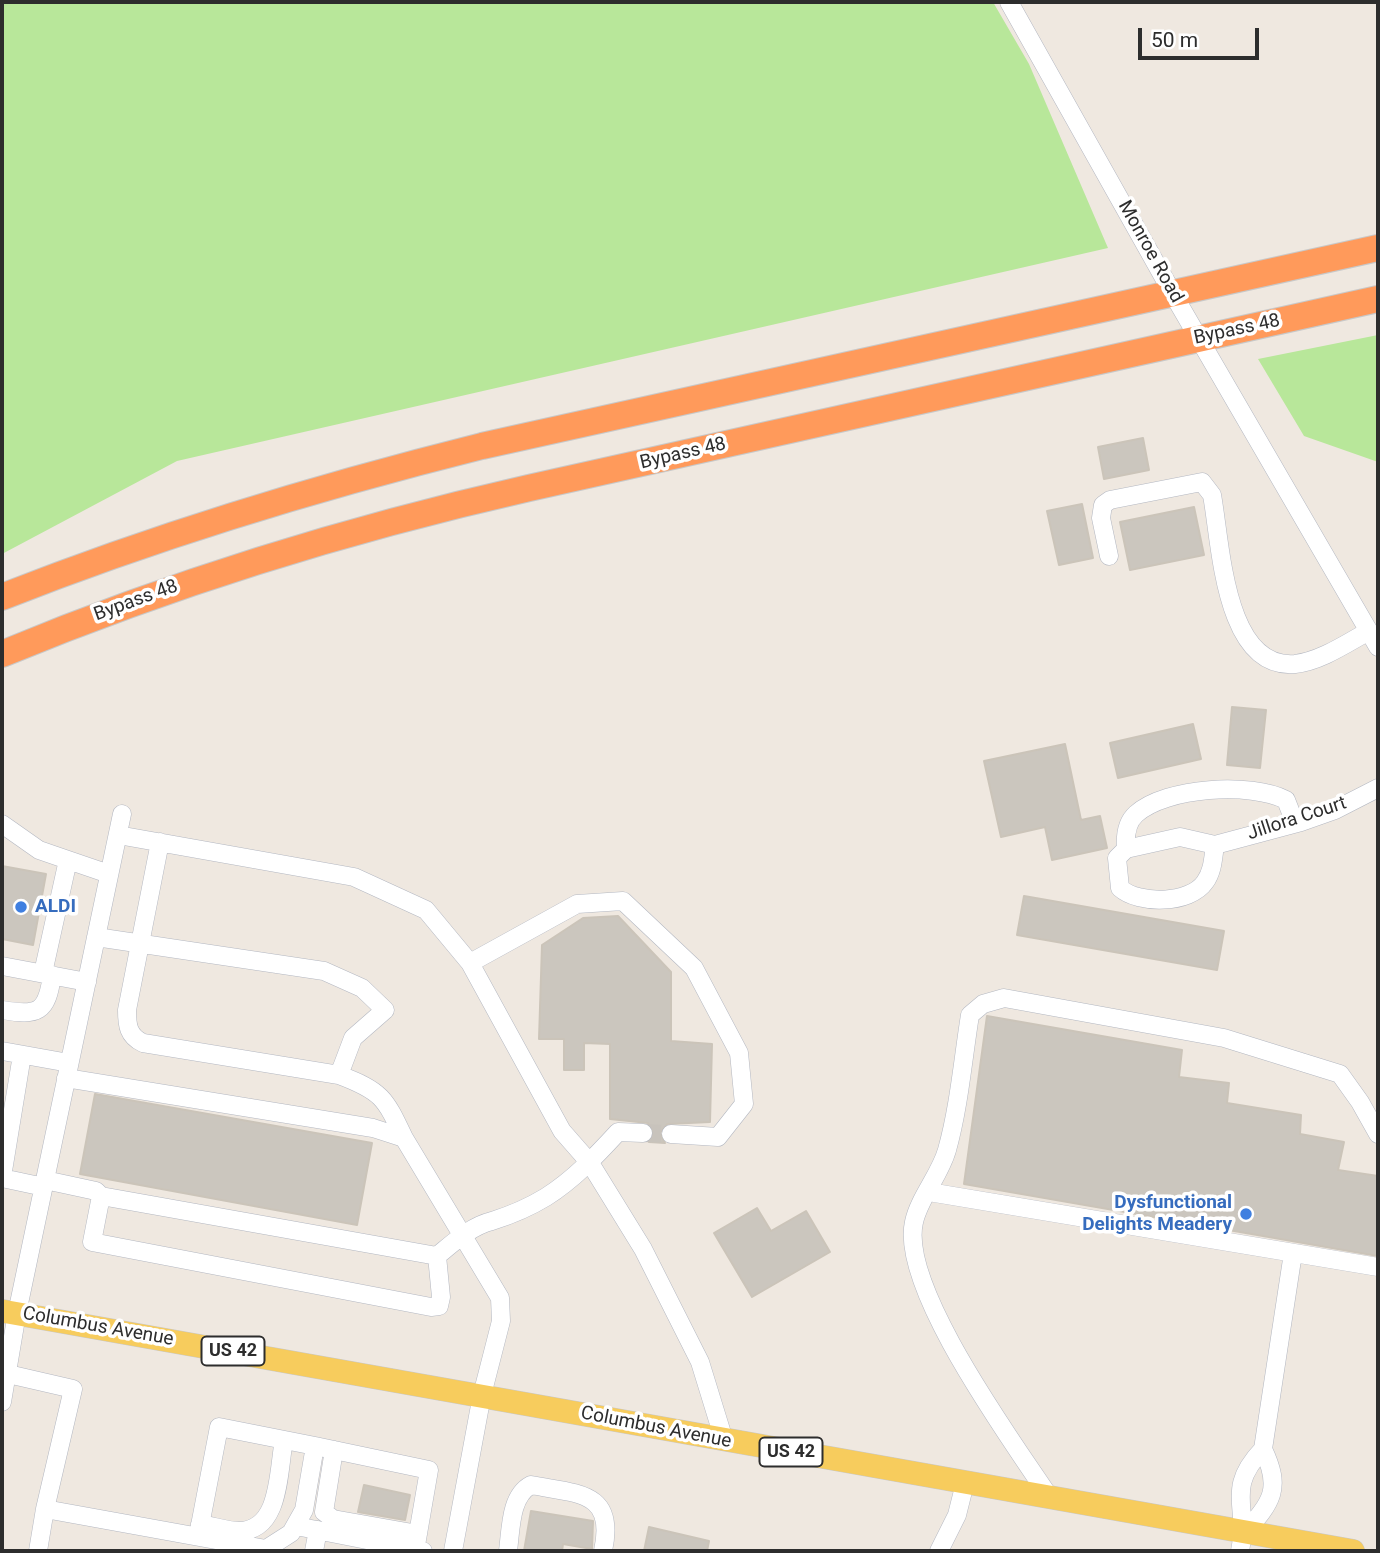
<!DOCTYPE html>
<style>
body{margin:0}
#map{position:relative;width:1380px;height:1553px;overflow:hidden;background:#efe8e0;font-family:Roboto,sans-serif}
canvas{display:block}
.frame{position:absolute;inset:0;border:4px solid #2d2d2d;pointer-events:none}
.scale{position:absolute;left:1138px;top:28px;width:121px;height:32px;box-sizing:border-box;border:4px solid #2d2d2d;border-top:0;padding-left:9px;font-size:21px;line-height:24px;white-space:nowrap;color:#2d2d2d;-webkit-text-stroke:5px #fff;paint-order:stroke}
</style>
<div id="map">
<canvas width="1380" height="1553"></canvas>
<div class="frame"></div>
<div class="scale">50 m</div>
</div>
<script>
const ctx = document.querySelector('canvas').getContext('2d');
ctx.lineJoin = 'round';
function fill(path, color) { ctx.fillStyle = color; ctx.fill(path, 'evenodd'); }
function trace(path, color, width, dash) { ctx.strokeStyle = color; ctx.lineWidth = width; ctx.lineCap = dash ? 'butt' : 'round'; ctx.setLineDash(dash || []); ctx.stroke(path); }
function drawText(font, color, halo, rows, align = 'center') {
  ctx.font = font + ' Roboto,sans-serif'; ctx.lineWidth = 7; ctx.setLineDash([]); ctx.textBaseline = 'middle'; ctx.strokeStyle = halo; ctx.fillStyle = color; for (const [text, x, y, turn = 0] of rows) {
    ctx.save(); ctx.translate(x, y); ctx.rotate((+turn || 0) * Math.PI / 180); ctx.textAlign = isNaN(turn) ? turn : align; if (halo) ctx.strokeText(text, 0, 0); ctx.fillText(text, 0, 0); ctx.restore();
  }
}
fill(new Path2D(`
 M2,2H993L1029,64L1108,248L177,461L2,554Z
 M1378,335V462L1304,436L1258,359Z`), '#b8e79a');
const building = new Path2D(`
 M1143,438L1149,470L1104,479L1098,447Z
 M1082,504L1093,558L1059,565L1047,511Z
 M1194,507L1204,555L1130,570L1120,522Z
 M1232,707L1266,710L1260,768L1227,765Z
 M1193,724L1201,759L1118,778L1110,743Z
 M1065,744L1081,820L1100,816L1107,848L1052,860L1045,827L1001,837L984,761Z
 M2,866L46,874L33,945L2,939Z
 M1024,896L1224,931L1217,970L1017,935Z
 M618,916L671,972V1041L712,1044L710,1122L667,1124L660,1133L665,1143L649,1142L654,1133L648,1123L610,1119V1044L584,1043V1070H564V1039H539L542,945L583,918Z
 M987,1016L1182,1050L1179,1077L1229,1083L1227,1103L1301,1115L1300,1134L1344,1142L1338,1170L1378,1176V1256L964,1184Z
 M95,1094L372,1143L357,1225L80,1174Z
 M757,1208L771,1231L806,1211L830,1252L752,1297L714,1233Z
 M364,1485L410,1495L405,1520L358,1512Z
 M531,1511L593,1521L592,1549L563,1544L562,1551H524Z
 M649,1527L709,1541L707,1551H644Z`);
fill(building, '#cbc6be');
trace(building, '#cbc4b9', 2);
trace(new Path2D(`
 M643,1133L671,1134`), '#c8c3bc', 18, [18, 9]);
const minor = new Path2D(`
 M1009,2L1173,294L1378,647
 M1109,556L1101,518L1103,505L1110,500L1202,482L1212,495C1221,543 1224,670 1295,664C1321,661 1347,643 1369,631
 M2,824L39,850L68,860L43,973
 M118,835L354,877L426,910L470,963L562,1131L590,1163L643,1249L700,1362L724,1440
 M160,842L127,1010C127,1025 128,1036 143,1043L339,1075C382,1091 385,1098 404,1138
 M1215,845C1213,858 1213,871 1205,882C1190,904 1139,905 1120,888L1117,858L1126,849L1180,837L1215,845L1301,822L1335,810L1378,788
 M1126,849C1125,836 1126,823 1136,814C1166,787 1251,782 1286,800L1295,823
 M68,860L109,874
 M96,937L324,971L362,988L385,1010L353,1038L339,1075
 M470,963L577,904L623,901L694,968L739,1053L744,1104L718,1137L671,1134
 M2,966L87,982
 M2,1010C38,1016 47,1013 52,975
 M2,1051L69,1063
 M66,1078L373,1128L404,1138L500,1298L501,1321L482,1395L453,1551
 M2,1177L22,1055
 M2,1178L44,1187
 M45,1180L96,1191L101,1196L92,1242L431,1307L439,1306L441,1297L437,1256C453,1243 471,1226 492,1221C511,1215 528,1208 546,1197C573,1180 596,1156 618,1132L643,1133
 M929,1192L1378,1267
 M101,1196L437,1256
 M8,1374L73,1389L45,1509
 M2,1402L17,1313L122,814
 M315,1446L429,1470L415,1551
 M334,1450L324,1512L333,1519L418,1534
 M1050,1498C1013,1442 899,1287 914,1222C919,1198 940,1175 947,1150C959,1107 963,1059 970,1015L983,1004L1004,998L1224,1038L1340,1074L1360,1102L1378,1134
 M200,1524C213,1526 227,1531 239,1531C281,1531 278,1470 284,1440
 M296,1526L423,1551
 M1244,1533C1272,1502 1282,1489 1263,1449L1293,1253
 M38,1551L45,1509L266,1549L291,1533L304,1510L315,1446L219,1427L198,1536
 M314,1551L318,1530
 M508,1551C511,1529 510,1496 531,1485C578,1494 616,1491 603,1551
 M939,1551L957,1515L965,1483
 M1240,1551C1250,1506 1224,1490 1263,1449`);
const major = new Path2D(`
 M2,1311L1353,1551`);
const highway = new Path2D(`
 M2,597C159,535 318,487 482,446L1378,248
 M2,654C173,583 348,529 529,488L1378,299`);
trace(minor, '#b3b7c1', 19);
trace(major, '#c8c8c8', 24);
trace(highway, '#c8c8c8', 28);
trace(minor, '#fff', 18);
trace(major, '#f7cc5d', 23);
trace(highway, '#ff9a5b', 26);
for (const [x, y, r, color] of [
 [21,907,7,"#3f7fe0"],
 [1246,1214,7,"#3f7fe0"]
]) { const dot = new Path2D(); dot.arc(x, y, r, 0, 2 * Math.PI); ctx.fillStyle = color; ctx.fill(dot); trace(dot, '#fff', 2.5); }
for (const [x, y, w] of [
 [233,1351,63],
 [791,1452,63]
]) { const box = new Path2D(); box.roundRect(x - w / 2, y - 14.5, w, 29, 5); ctx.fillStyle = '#fff'; ctx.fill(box); trace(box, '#2d2d2d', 2); }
drawText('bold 18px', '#2d2d2d', null, [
 ["US 42",233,1351],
 ["US 42",791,1452]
]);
drawText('19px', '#2d2d2d', '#fff', [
 ["Monroe Road",1150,252,61],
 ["Bypass 48",1237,330,-12],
 ["Bypass 48",683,454,-13],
 ["Bypass 48",136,601,-20],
 ["Jillora Court",1297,819,-18],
 ["Columbus Avenue",98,1327,10],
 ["Columbus Avenue",656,1428,11]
]);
drawText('bold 19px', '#366cbe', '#fff', [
 ["ALDI",35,907],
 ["Dysfunctional",1232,1203,"right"],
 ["Delights Meadery",1232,1225,"right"]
], 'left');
</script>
